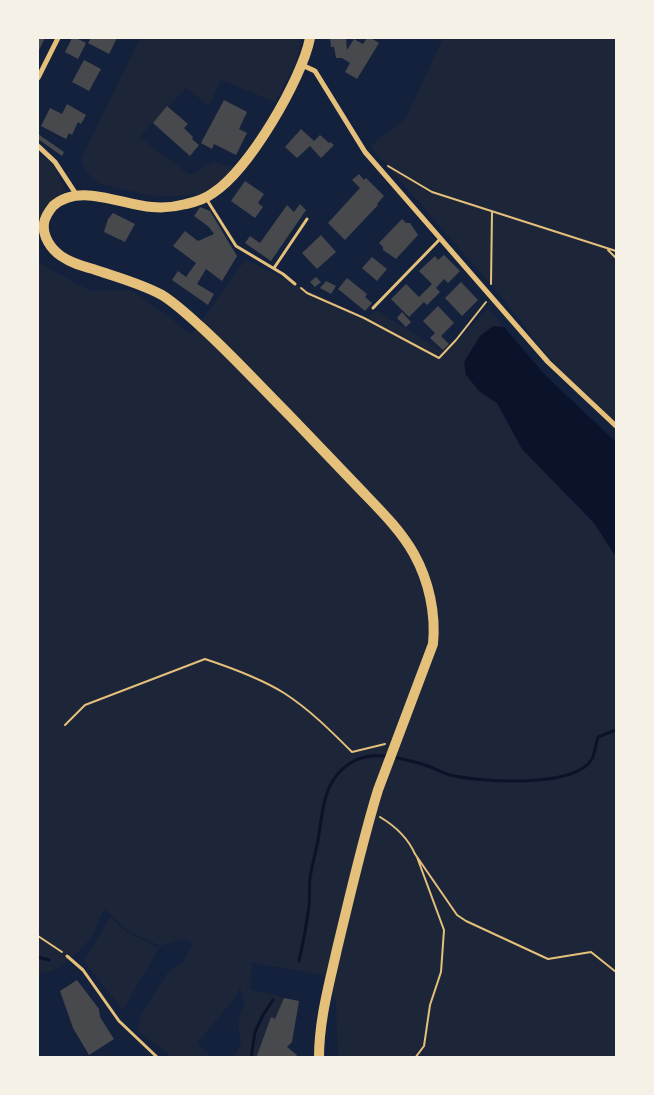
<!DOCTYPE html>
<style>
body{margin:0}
#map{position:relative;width:654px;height:1095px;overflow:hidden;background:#14213d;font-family:"PT Serif",serif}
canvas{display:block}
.frame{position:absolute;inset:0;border:39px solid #f6f1e7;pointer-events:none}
</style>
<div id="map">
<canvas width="654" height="1095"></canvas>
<div class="frame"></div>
</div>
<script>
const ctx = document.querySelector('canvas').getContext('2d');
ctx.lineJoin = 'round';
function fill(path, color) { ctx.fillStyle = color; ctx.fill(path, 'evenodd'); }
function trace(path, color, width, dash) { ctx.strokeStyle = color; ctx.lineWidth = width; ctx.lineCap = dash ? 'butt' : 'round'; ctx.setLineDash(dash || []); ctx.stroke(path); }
fill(new Path2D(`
 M140,38H302L295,64L275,102L221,80L209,106L186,88L139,137L190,175L213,162L244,170L226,186L198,195L155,197L98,183L85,170L81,159Z
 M443,38H616V432L545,353L501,296L370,146L406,118Z
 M38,152L54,166L65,190L38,219Z
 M38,249V262L90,291L131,290L192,334L245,260L367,318L376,310L444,353L488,309L504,327L493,326L479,391L497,403L522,449L594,523L616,557V1057H338L336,1002L325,976L252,962L250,990L277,995L284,998L275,1019L271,1017L256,1057H234L241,1044L238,1022L244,1004L240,987L236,997L197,1043L211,1057H172L137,1030L142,1013L168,972L183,961L194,943L182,939L160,946L127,930L104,909C100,917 97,927 93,934C85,947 53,979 38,972Z
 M110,917L127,932L159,948L123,1010L84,962Z`), '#1d2539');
fill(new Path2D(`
 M493,326L504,327L546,376L616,442V557L594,523L522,449L497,403L479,391L466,375L464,362L480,336Z`), '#0b132b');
trace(new Path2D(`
 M38,957L49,960
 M299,961C303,943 307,924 309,905C310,896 309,887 310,878C312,864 317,849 319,834C322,816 323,795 334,779C356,747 389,754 422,764C432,767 441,772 450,775C480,782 574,789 592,759C595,753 596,744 598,737L616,730
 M251,1058L255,1032L263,1015L273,1000`), '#0b132b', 3);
fill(new Path2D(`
 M38,38H45L38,52Z
 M72,38H76L86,43L78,59L65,52Z
 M91,38H117L109,54L88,43Z
 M330,38H346L347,50L354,39L363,44L367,38H371L379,43L357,79L345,72L350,63L342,58H336L334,47H331Z
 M84,60L101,69L89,91L72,82Z
 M224,100L247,112L239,129L247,133L236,155L214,144L212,149L201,143Z
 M67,104L86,115L81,124L78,122L72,135L69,133L66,139L41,126L50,108L62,114Z
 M167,106L188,124L184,128L193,137L192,139L199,145L190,156L153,123Z
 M301,129L314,141L320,135L329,143L330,142L334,145L321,158L310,146L297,158L285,147Z
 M38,134L64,152L62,156L38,139Z
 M359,174L364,180L366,178L384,196L377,204L378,205L345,240L328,223L360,188L352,180Z
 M245,181L264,194L258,203L263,207L255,218L231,201Z
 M300,204L306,210L271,261L245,243L250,236L260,243L287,205L294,212Z
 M200,207L210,211L237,256L222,281L206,269L197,284L214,294L208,305L172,280L178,271L186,277L196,263L173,246L185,231L198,241L214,234L209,227L194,216Z
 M113,213L135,224L125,242L104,232L108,219Z
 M402,219L406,223H410L418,235L396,259L383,250V247L379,243Z
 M321,235L336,252L317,269L302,253Z
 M444,255L460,271L448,283L444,279L436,288L440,292L427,305L424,302L409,317L391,299L406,284L419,297L432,284L419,271L435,256L438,260Z
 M372,257L387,269L377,281L362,268Z
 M316,277L321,282L315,287L310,282Z
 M347,278L367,294L365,297L372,303L365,311L338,289Z
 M326,281L336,286L331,294L320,288Z
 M461,282L478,300L462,316L445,298Z
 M438,306L454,323L441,336L449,344L443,350L430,338L435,333L423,321Z
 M402,312L411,322L406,327L397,318Z
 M77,980L99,1009L100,1017L114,1039L89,1055L73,1028L60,991Z
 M284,998L299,1001L292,1042L287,1047L297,1055L295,1058H256L271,1017L275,1019Z`), '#48494c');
trace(new Path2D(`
 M388,166L432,192L616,251
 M608,250L616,258
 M491,284L492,212
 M301,288L307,293L364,318L439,358L456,340L486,302
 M65,725L85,705L205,659C232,668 260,678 284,693C309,709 331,731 352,752L385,744
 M380,817C395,826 408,838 415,854L457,915L466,921L548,959L591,952L616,972
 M38,936L62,952
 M415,1058L424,1046L430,1005L441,972L444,930L417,857`), '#e5c07b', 2);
trace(new Path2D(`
 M207,200L236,246L283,274L295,284
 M274,268L307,219
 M373,308L440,239
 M67,956L83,970L119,1021L158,1058`), '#e5c07b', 3);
trace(new Path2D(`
 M302,65L315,71L365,152L372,160L548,362L616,426
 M38,78L58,38
 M38,146L55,162L76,194`), '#e5c07b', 5);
trace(new Path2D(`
 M310,38C302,79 249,170 213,193C205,199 195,202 186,204C175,207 163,208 152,207C121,205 79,182 53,206C49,211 45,217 44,223C42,236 51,249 61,256C71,263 82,266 93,269C116,277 140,283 162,295C175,303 188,315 200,326C231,354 260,386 290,416C313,440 335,463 358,487C378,508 400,529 414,554C429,581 436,614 433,644L378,790C362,842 350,896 337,949C329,985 319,1020 319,1058`), '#e5c07b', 10);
</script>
